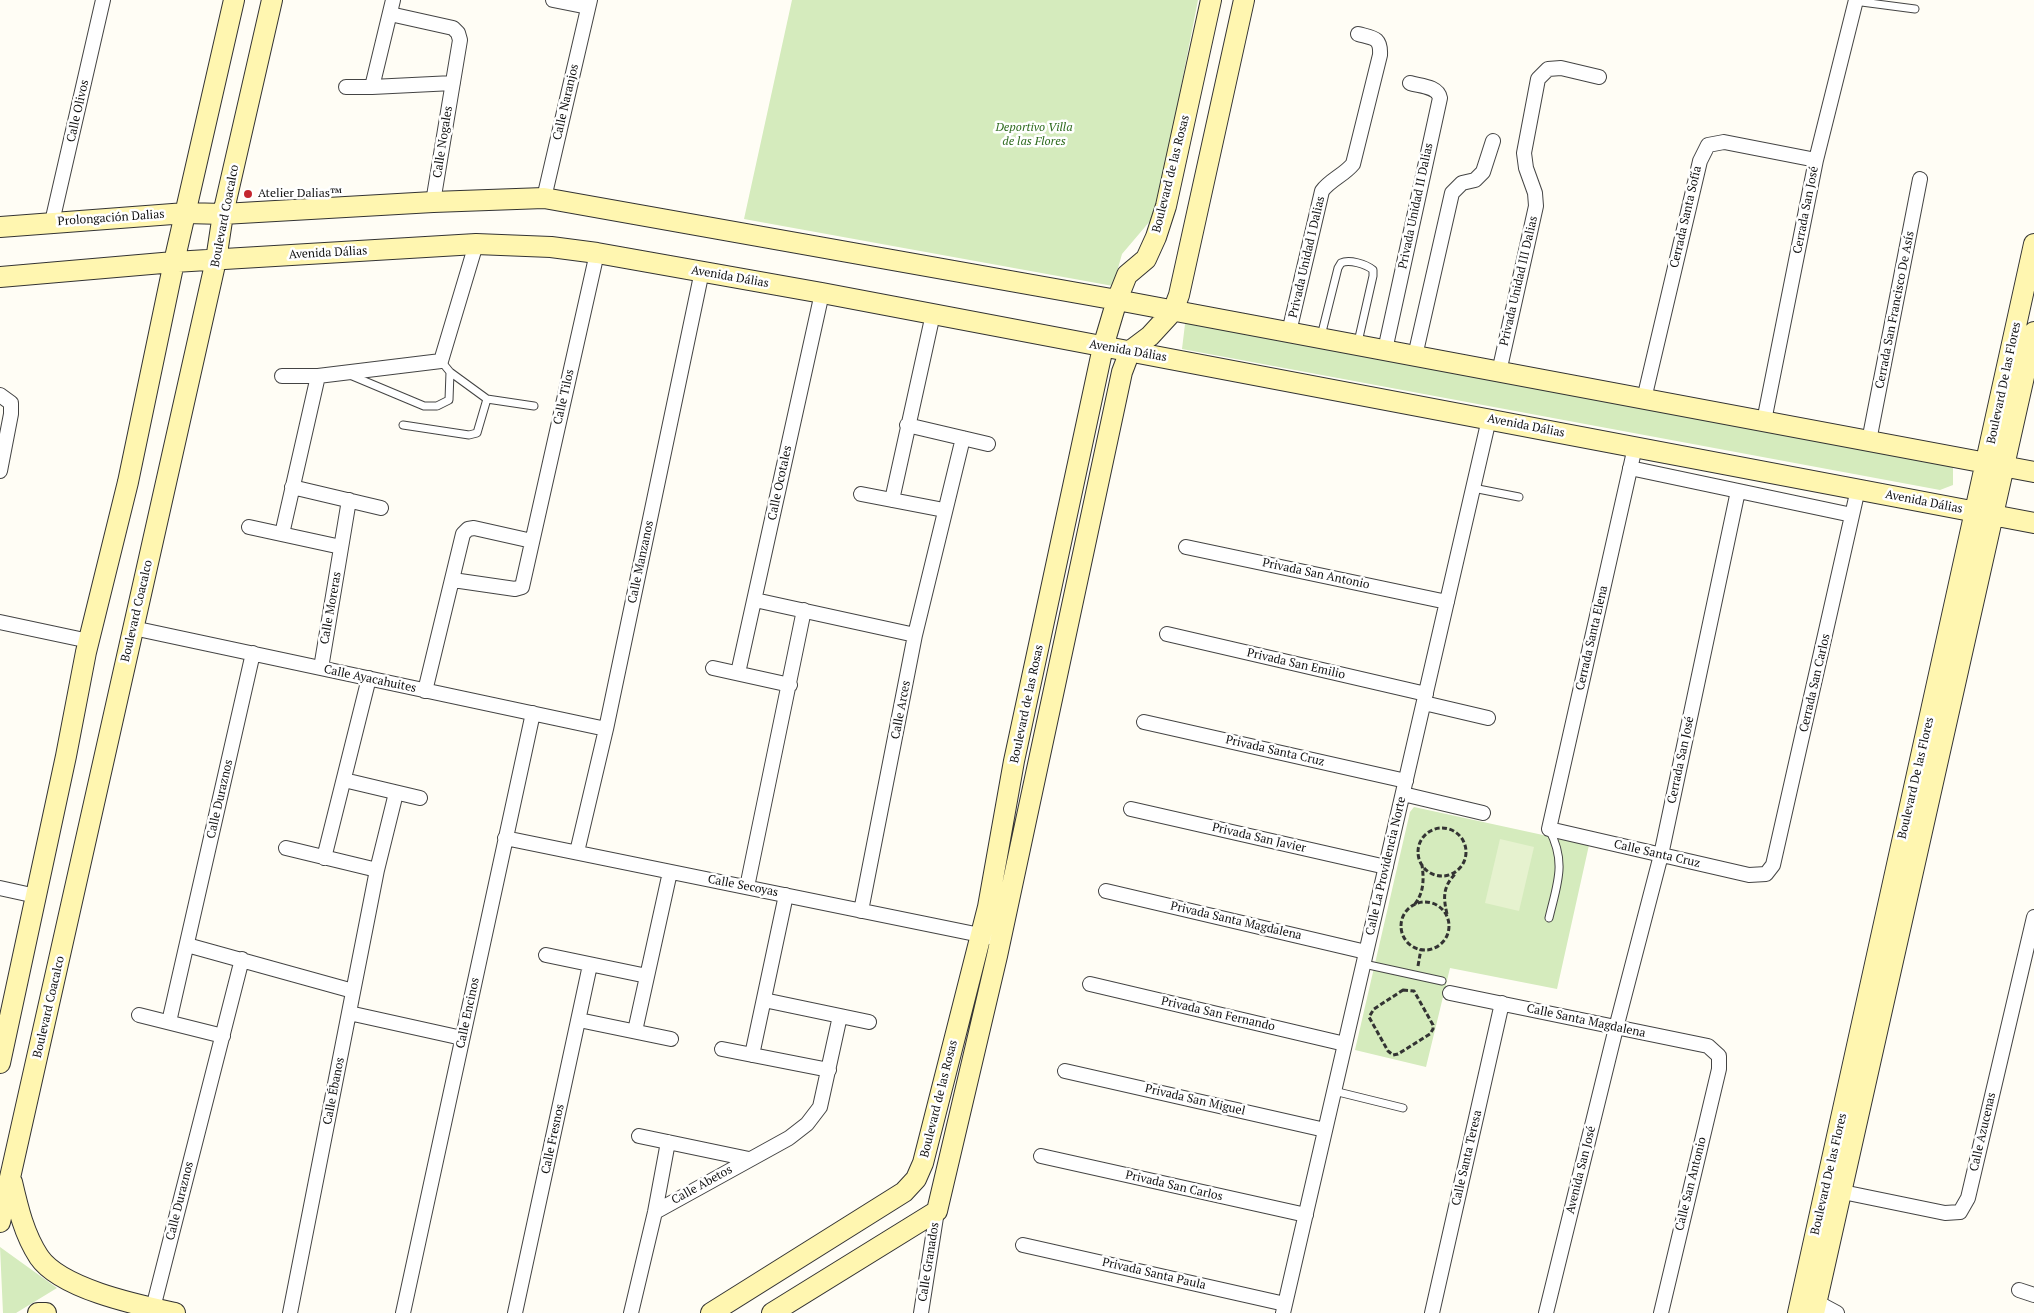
<!DOCTYPE html>
<meta charset="utf-8">
<style>
body{margin:0}
canvas{display:block;background:#fffdf5}
</style>
<canvas width="2034" height="1313"></canvas>
<script>
const ctx = document.querySelector('canvas').getContext('2d');
ctx.lineJoin = 'round';
function fill(path, color) { ctx.fillStyle = color; ctx.fill(path, 'evenodd'); }
function trace(path, color, width, dash) { ctx.strokeStyle = color; ctx.lineWidth = width; ctx.lineCap = dash ? 'butt' : 'round'; ctx.setLineDash(dash || []); ctx.stroke(path); }
function drawText(font, color, halo, rows, align = 'center') {
  ctx.font = font + ' "PT Serif",serif'; ctx.lineWidth = 5; ctx.setLineDash([]); ctx.textBaseline = 'middle'; ctx.strokeStyle = halo; ctx.fillStyle = color; for (const [text, x, y, turn = 0] of rows) {
    ctx.save(); ctx.translate(x, y); ctx.rotate((+turn || 0) * Math.PI / 180); ctx.textAlign = isNaN(turn) ? turn : align; if (halo) ctx.strokeText(text, 0, 0); ctx.fillText(text, 0, 0); ctx.restore();
  }
}
fill(new Path2D(`
 M792,0H1198L1156,214L1122,254L1113,286L744,219Z
 M1191,321L1953,466V485L1940,490L1182,349L1185,324Z
 M1414,807L1589,845L1557,989L1450,968L1426,1067L1355,1050L1410,812Z
 M0,1247L57,1288L16,1313H3Z`), '#d5ebbd');
fill(new Path2D(`
 M1500,839L1534,847L1519,911L1485,903Z`), '#e6f2cf');
const lane = new Path2D(`
 M1854,1L1915,9
 M1321,336L1338,268L1341,263C1349,259 1366,264 1373,270V276L1358,342
 M350,375L424,406H437L449,400L450,372
 M487,399L534,406
 M403,425L469,435L477,433L487,399L450,372L441,361
 M1473,488L1519,497
 M1549,918C1557,884 1567,863 1549,829
 M1364,964L1442,981
 M1334,1091L1403,1108`);
const street = new Path2D(`
 M553,0L588,7
 M390,14L453,28L458,33L460,40L433,202
 M346,87H372L453,83
 M372,87L393,0
 M544,198L590,0
 M52,222L103,0
 M1289,332L1322,191C1330,180 1344,175 1353,164L1380,55C1381,37 1373,38 1358,34
 M1385,350L1440,98C1438,86 1420,86 1410,83
 M1415,356L1452,193L1462,183L1475,180L1483,172L1493,141
 M1499,372L1536,206L1535,193L1526,168L1524,153L1538,79L1548,69L1561,68L1599,77
 M282,376H318L441,361L476,244
 M0,395L11,403V414L0,471
 M1644,399L1700,161L1708,145L1724,142L1816,160
 M1764,421L1816,160L1856,0
 M907,425L988,444
 M1869,441L1920,179
 M1635,447L1549,829L1749,875L1766,874L1773,865L1858,489
 M1630,468L1852,515
 M292,487L381,508
 M861,494L944,510
 M892,500L933,314
 M249,527L341,547
 M282,534L318,376
 M1186,547L1447,602
 M453,580L515,589L522,587L597,253
 M755,600L915,635
 M0,622L89,641
 M133,628L606,729
 M1167,634L1426,694
 M321,668L349,500
 M713,668L790,685
 M738,673L822,293
 M425,691L463,534L468,529L474,528L532,541
 M1424,703L1488,718
 M1144,722L1406,781
 M344,780L420,798
 M1403,794L1483,813
 M1131,809L1386,867
 M505,838L990,937
 M286,848L377,870
 M577,852L606,729L702,271
 M324,858L369,678
 M747,887L804,610
 M0,888L36,896
 M1106,891L1366,952
 M861,911L915,635L963,438
 M187,945L353,991
 M546,955L647,976
 M1090,984L1345,1044
 M1450,993L1708,1046L1719,1056V1069L1661,1313
 M764,1000L869,1022
 M349,1013L462,1038
 M139,1015L223,1036
 M579,1020L671,1039
 M169,1022L253,653
 M635,1031L670,872
 M722,1049L829,1070
 M752,1055L786,895
 M1065,1071L1325,1130
 M639,1136L749,1159
 M1041,1156L1306,1215
 M1833,1190L1945,1213L1960,1212L1968,1198L2034,917
 M655,1212L789,1138L807,1124L820,1107L840,1016
 M1023,1245L1285,1304
 M2019,1290L2034,1295
 M1809,1298L1837,1313
 M153,1308L242,959
 M290,1313L377,870L396,793
 M403,1313L533,713
 M515,1313L590,965
 M631,1313L655,1212L668,1142
 M921,1313L937,1211
 M1283,1313L1489,419
 M1432,1313L1502,1003
 M1546,1313L1616,1028L1661,855L1738,491`);
const secondary = new Path2D(`
 M0,227L186,213L223,214L433,202L544,198L1117,300L2034,472
 M0,277L174,262L476,244L551,247L597,253L822,293L2034,523
 M0,1063L66,756L86,652L128,482L174,262L234,0
 M12,1182C18,1208 24,1234 39,1257C61,1289 138,1305 175,1313
 M0,1222L216,260L223,214L272,0
 M38,1313H46
 M711,1313L904,1192L916,1179L923,1163L988,907L1014,761L1103,347L1117,300L1127,275L1146,259L1156,237L1166,206L1211,0
 M772,1313L937,1211L997,956L1122,372L1130,351L1150,336L1173,311L1179,295L1244,0
 M1798,1313L2034,244
 M1814,1313L2034,332`);
trace(lane, '#444', 9);
trace(street, '#444', 16);
trace(secondary, '#333', 22);
trace(new Path2D(`
 M1418 852a24 24 0 1 1 48 0a24 24 0 1 1-48 0Z
 M1401 926a24 24 0 1 1 48 0a24 24 0 1 1-48 0Z
 M1415,904C1424,892 1424,879 1422,865
 M1447,914C1443,897 1443,887 1455,874
 M1418,966L1421,949
 M1403,990L1414,991L1433,1025V1029L1430,1034L1398,1054L1393,1055L1388,1051L1369,1017L1374,1009Z`), '#333', 3, [5, 2.5]);
trace(lane, '#fff', 7);
trace(street, '#fff', 14);
trace(secondary, '#fff6b0', 20);
for (const [x, y, r, color] of [
 [248,194,5,"#c4262e"]
]) { const dot = new Path2D(); dot.arc(x, y, r, 0, 2 * Math.PI); ctx.fillStyle = color; ctx.fill(dot); trace(dot, '#fff', 2); }
drawText('12px', '#111', '#fff', [
 ["Calle Naranjos",566,102,-77],
 ["Calle Olivos",78,111,-77],
 ["Calle Nogales",443,142,-81],
 ["Boulevard de las Rosas",1171,174,-76],
 ["Privada Unidad II Dalias",1416,206,-78],
 ["Cerrada San José",1806,210,-79],
 ["Boulevard Coacalco",225,216,-79],
 ["Cerrada Santa Sofía",1686,217,-77],
 ["Prolongación Dalias",111,218,-4],
 ["Avenida Dálias",328,253,-3],
 ["Privada Unidad I Dalias",1307,257,-77],
 ["Avenida Dálias",730,277,10],
 ["Privada Unidad III Dalias",1519,281,-77],
 ["Cerrada San Francisco De Asís",1895,310,-79],
 ["Avenida Dálias",1128,351,10],
 ["Boulevard De las Flores",2004,383,-78],
 ["Calle Tilos",564,397,-77],
 ["Avenida Dálias",1526,426,11],
 ["Calle Ocotales",780,483,-78],
 ["Avenida Dálias",1924,502,11],
 ["Calle Manzanos",641,562,-78],
 ["Privada San Antonio",1316,574,12],
 ["Calle Moreras",331,608,-80],
 ["Boulevard Coacalco",137,611,-77],
 ["Cerrada Santa Elena",1592,638,-77],
 ["Privada San Emilio",1296,664,13],
 ["Calle Ayacahuites",370,679,12],
 ["Cerrada San Carlos",1815,683,-77],
 ["Boulevard de las Rosas",1027,704,-78],
 ["Calle Arces",901,710,-79],
 ["Privada Santa Cruz",1275,751,13],
 ["Cerrada San José",1681,760,-78],
 ["Boulevard De las Flores",1916,778,-77],
 ["Calle Duraznos",220,799,-77],
 ["Privada San Javier",1259,838,13],
 ["Calle Santa Cruz",1657,854,13],
 ["Calle La Providencia Norte",1386,866,-77],
 ["Calle Secoyas",743,886,11],
 ["Privada Santa Magdalena",1236,921,13],
 ["Boulevard Coacalco",49,1007,-77],
 ["Calle Encinos",468,1013,-78],
 ["Privada San Fernando",1218,1014,13],
 ["Calle Santa Magdalena",1586,1021,12],
 ["Calle Ébanos",334,1091,-79],
 ["Boulevard de las Rosas",939,1099,-76],
 ["Privada San Miguel",1195,1100,13],
 ["Calle Azucenas",1983,1132,-77],
 ["Calle Fresnos",553,1139,-78],
 ["Calle Santa Teresa",1467,1158,-77],
 ["Avenida San José",1581,1170,-76],
 ["Boulevard De las Flores",1829,1174,-77],
 ["Calle San Antonio",1691,1184,-76],
 ["Calle Abetos",702,1185,-29],
 ["Privada San Carlos",1174,1186,13],
 ["Calle Duraznos",180,1201,-76],
 ["Calle Granados",929,1262,-81],
 ["Privada Santa Paula",1154,1274,13]
]);
drawText('italic 12px', '#2f6b1f', '#fff', [
 ["Deportivo Villa",1034,128],
 ["de las Flores",1034,142]
]);
drawText('12px', '#111', '#fff', [
 ["Atelier Dalias™",258,194]
], 'left');
</script>
